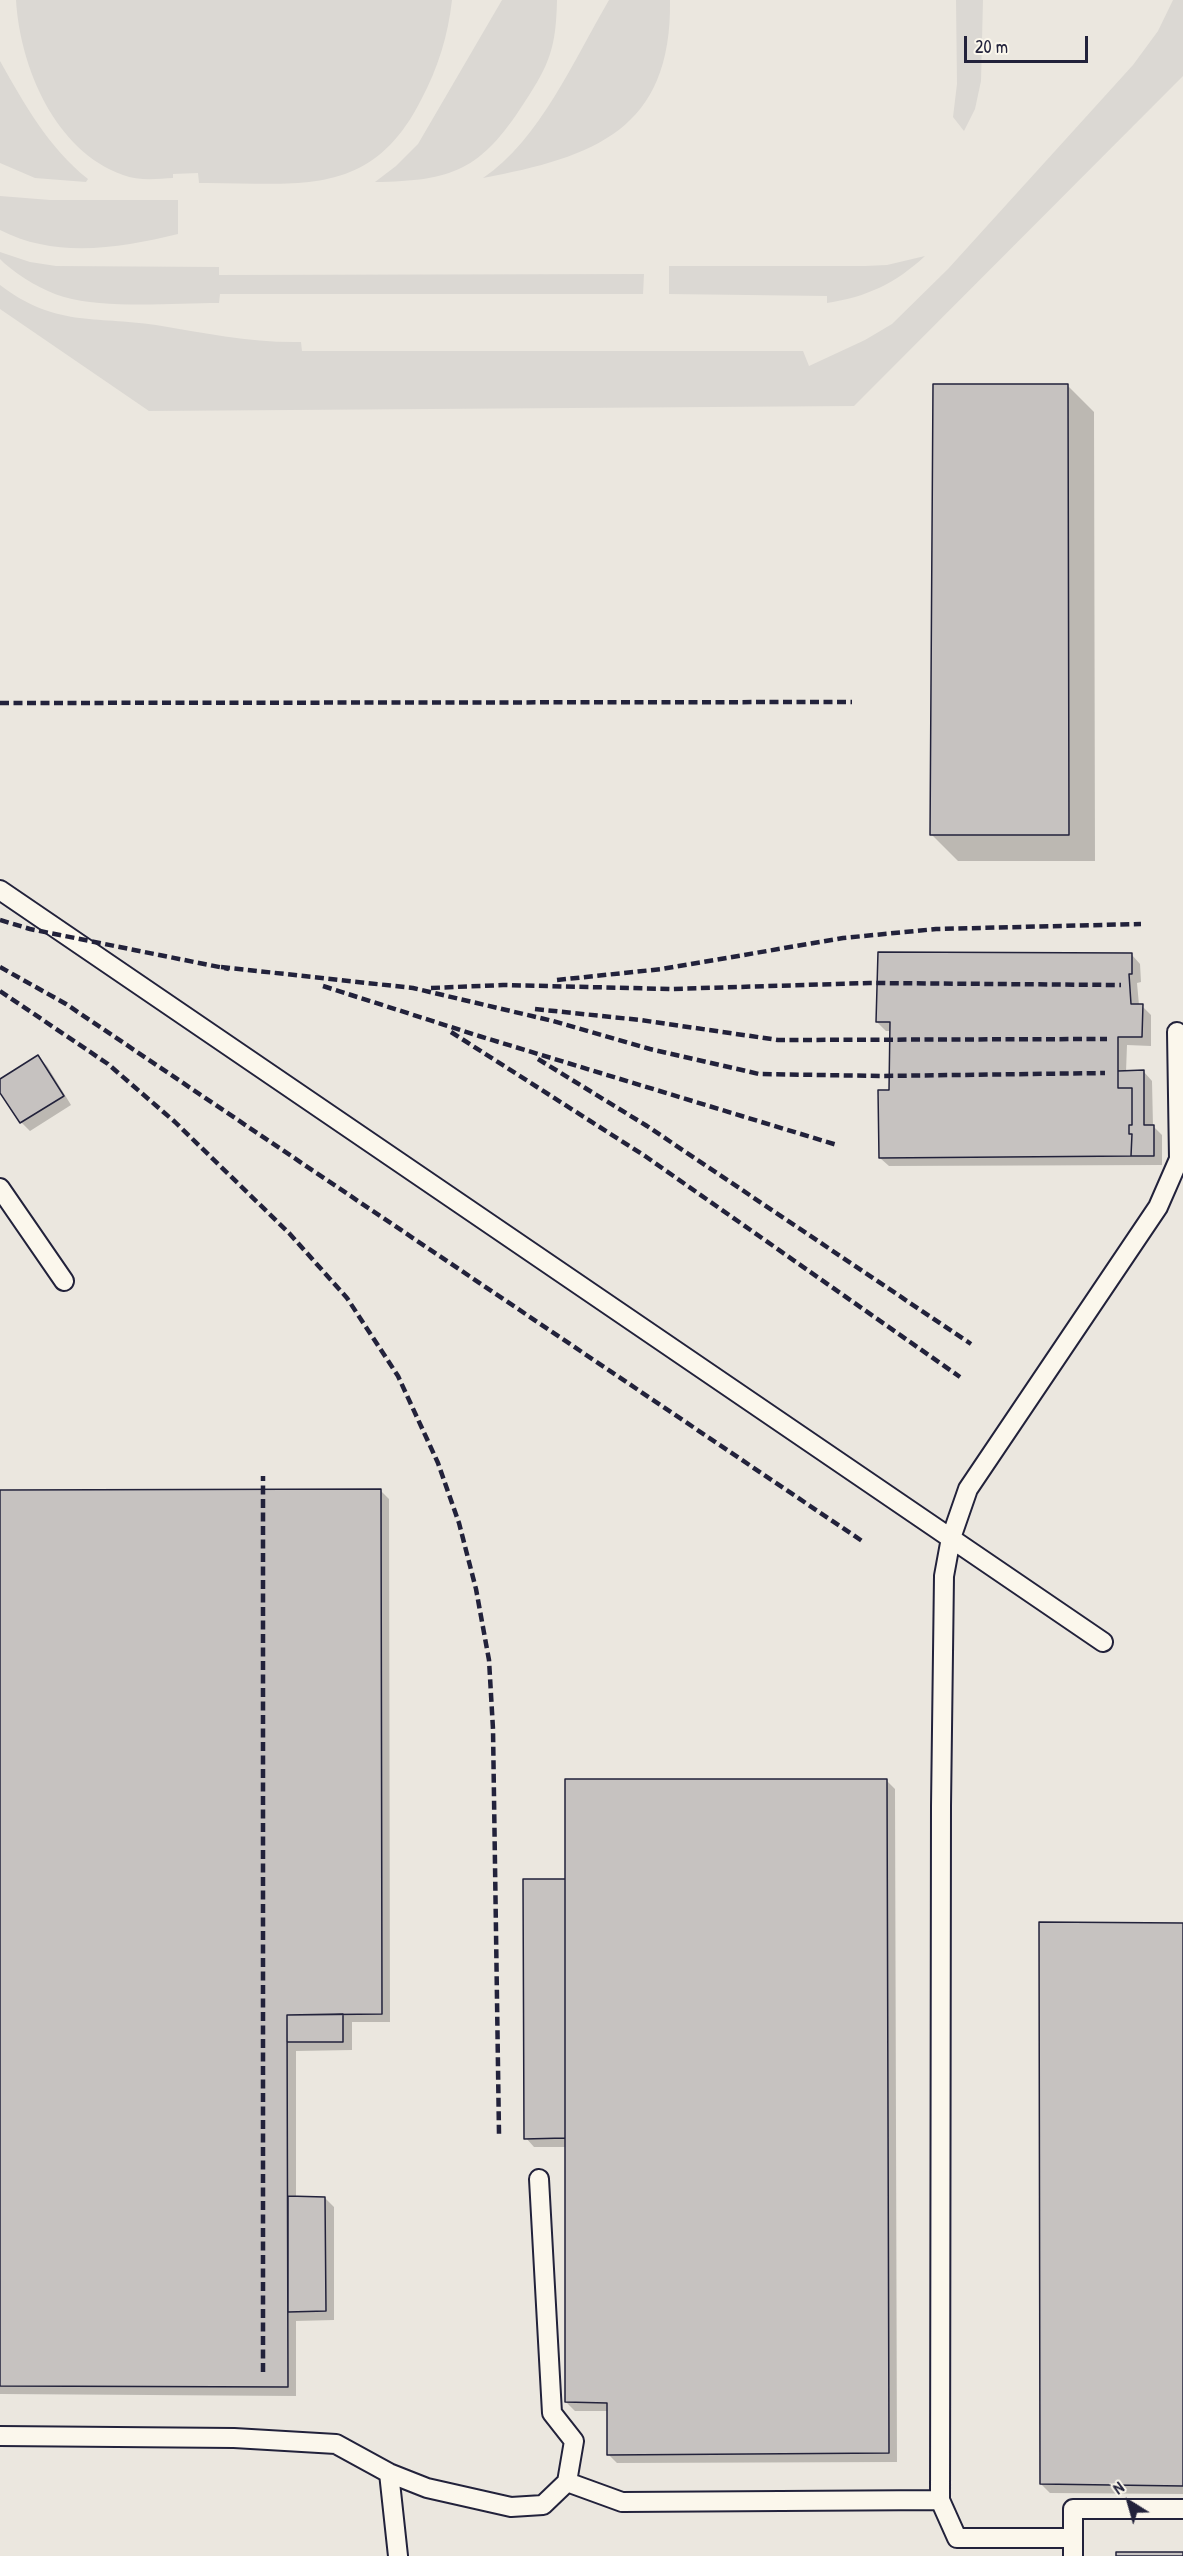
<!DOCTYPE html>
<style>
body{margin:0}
#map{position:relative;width:1183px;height:2556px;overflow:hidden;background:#fbf7ec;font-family:"Patrick Hand",sans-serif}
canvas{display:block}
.north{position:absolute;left:1099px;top:2472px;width:60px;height:60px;-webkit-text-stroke:4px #fbf7ec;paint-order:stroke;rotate:323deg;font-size:16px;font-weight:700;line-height:24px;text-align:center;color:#22223b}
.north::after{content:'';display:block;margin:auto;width:21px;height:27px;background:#22223b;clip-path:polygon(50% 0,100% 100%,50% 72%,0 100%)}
.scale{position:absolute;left:964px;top:36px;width:124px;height:27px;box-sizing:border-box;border:3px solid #22223b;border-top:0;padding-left:8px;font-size:18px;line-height:21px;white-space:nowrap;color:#22223b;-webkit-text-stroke:4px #fbf7ec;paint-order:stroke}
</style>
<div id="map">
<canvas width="1183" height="2556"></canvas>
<div class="north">N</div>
<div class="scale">20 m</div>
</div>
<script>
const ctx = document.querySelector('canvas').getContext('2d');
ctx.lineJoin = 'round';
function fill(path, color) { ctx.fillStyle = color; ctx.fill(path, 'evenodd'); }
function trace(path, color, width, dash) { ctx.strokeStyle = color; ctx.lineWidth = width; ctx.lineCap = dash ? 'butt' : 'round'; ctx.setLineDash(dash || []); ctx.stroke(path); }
fill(new Path2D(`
 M0,0H1183V2556H0Z`), '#ebe7df');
fill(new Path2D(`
 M16,0H452C448,36 438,68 421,100C370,201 296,182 199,183L198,173L173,174V178C157,179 138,181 123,175C55,151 20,67 16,0Z
 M502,0H557C556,47 550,64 524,103C481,170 453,181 375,182L396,166L418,144Z
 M609,0H670C672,130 594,157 483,178C539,141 575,58 609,0Z
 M956,0H983L981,81L975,109L964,131L953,117L957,84Z
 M1173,0H1183V76L854,406L149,411L0,309V285C55,327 94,316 156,325C205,333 252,343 301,342L302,351H803L809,366L865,340L892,324L948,269L1133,65L1158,31Z
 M0,61C25,105 48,147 88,179L86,182L35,178L0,163Z
 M0,196L50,200H178V234C120,248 56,259 0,230Z
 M0,252L30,262L56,266L219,267V275L644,274L643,294H220L219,303C175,303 105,309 64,297C41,290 22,278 4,263L0,259Z
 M925,256C896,283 867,297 827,303V296L669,294V266H865L887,265Z`), '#dbd8d3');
fill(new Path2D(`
 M1067,385L1094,412L1095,861H958L932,835Z
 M1132,955L1140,964L1141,982L1137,983L1139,1005L1142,1006L1151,1015V1046L1127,1045L1126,1072H1144L1152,1081L1153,1126L1162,1135V1165L889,1166L880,1158L891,1091V1031H886L877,1022Z
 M38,1057L47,1066L71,1105L30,1131L21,1122L0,1090V1080Z
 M380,1490L389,1499L390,2022H352V2050L296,2051V2198H325L334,2207V2320L296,2321V2396L0,2394V1492Z
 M886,1780L895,1789L897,2462L617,2463L608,2454V2411H575L566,2402V2147H534L526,2138L566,1881Z
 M1183,1924V2494L1050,2493L1041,2484Z`), '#0003');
const building = new Path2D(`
 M933,384H1068L1069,835H930Z
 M878,952L1132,953V974H1129L1131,1004H1143L1142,1037H1118V1088H1132V1125H1129V1134H1132L1131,1156L879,1158L878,1090H889L890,1022H876Z
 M38,1055L64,1096L20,1123L0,1093V1079Z
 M1144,1070V1125H1154V1156H1131L1132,1134H1129V1125H1132V1088H1118V1071Z
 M381,1489L382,2014L287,2015L288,2387L0,2386V1490Z
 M565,1779H887L889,2453L607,2455V2403L565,2402Z
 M523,1879H565V2138L524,2139Z
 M1039,1922L1183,1923V2486L1040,2484Z
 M343,2014V2042H287V2015Z
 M288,2196L325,2197L326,2311L288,2312Z
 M1116,2552H1183V2556H1116Z`);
fill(building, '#c6c2c0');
trace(building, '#22223b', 1.5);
const lane = new Path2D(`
 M0,890L1103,1642
 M0,1188L64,1281
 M0,2436L234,2438L336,2444L389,2473L427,2488L511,2507L543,2505L567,2482L574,2441L552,2413L539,2179
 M389,2473L398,2556
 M567,2482L622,2502L940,2500L957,2538H1073
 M940,2500L941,1806L944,1576L951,1538L968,1489L1158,1207L1179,1159L1177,1032
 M1073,2556V2509H1183`);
trace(lane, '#22223b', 22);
trace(lane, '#fbf7ec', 18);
trace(new Path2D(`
 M0,703L852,702
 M0,920L30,929L229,969
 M0,967L66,1004L865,1543
 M221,967L413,988L553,1021L650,1049L759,1074L882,1076L1105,1073
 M557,980L662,969L843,938L936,929L1141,924
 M323,986L479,1036L837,1145
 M431,988L503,985L671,989L870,983L1121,985
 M0,991L108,1064L175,1122L289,1233L347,1298L398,1376L438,1463L459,1523L476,1589L489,1660L493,1729L499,2134
 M535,1009L640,1020L778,1040L1107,1039
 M451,1032L645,1156L960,1377
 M538,1059L647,1126L971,1344
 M263,2372V1476`), '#22223b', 4.5, [9, 4.5]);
</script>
